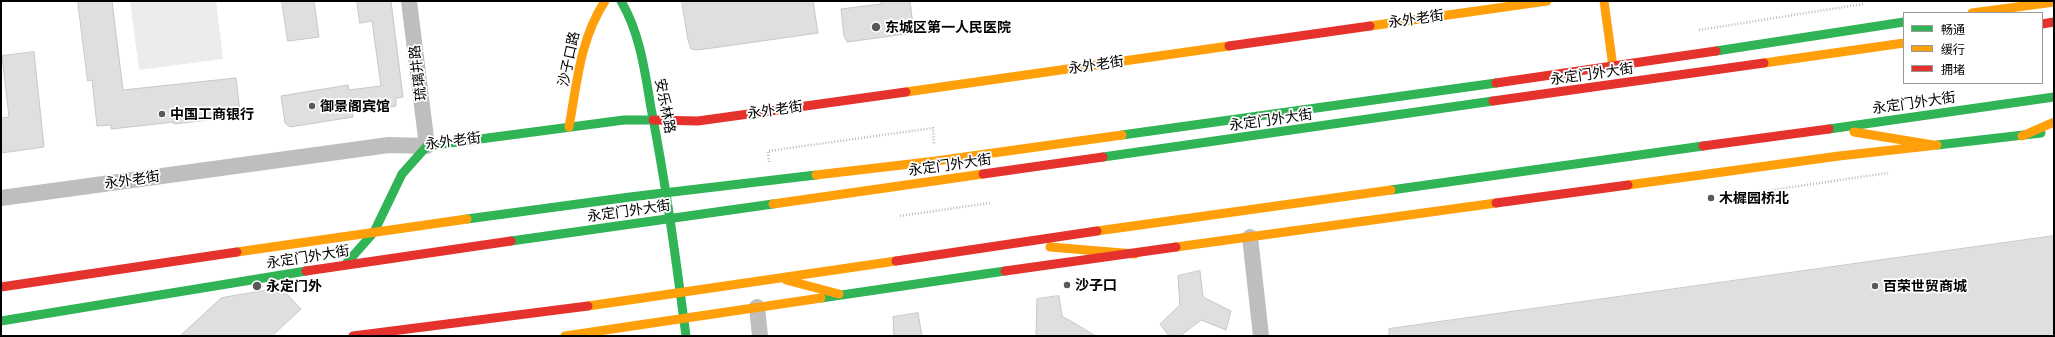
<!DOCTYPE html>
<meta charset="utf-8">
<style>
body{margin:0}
#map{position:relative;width:2055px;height:337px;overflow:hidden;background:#fff;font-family:Lato,"Noto Sans SC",sans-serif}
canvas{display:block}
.frame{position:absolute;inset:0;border:2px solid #000;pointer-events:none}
.legend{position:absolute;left:1903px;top:12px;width:140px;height:72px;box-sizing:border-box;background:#fff;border:1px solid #999;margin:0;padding:5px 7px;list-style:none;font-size:12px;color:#000}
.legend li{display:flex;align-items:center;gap:8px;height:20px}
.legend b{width:20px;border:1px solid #999}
</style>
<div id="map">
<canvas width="2055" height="337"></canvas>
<div class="frame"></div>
<ul class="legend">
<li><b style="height:5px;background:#30b455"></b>畅通</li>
<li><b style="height:5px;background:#ff9f0a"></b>缓行</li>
<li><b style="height:5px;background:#e5322d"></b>拥堵</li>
</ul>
</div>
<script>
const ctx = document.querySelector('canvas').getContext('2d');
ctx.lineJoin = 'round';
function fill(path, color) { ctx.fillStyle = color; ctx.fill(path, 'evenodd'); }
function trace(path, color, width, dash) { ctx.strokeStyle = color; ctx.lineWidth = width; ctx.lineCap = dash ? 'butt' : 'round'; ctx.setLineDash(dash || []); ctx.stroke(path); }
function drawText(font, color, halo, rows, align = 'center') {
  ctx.font = font + ' Lato,"Noto Sans SC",sans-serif'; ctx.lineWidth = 3.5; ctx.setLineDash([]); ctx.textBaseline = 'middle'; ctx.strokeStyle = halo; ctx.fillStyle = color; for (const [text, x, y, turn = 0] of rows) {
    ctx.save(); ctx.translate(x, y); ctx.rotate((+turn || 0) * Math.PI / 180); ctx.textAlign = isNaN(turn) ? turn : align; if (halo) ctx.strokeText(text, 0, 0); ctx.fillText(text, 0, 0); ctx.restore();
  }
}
fill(new Path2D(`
 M130,1H216L223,59L139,70Z`), '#ececec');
const building = new Path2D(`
 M78,1H112L123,90L236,78L240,112L226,113L227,118L174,124V122L111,129V125L97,126L92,80L88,81Z
 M282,1H314L319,37L288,41Z
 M357,1H391L403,97L396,98V106L352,112L353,117L290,127L285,123L281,96L348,85L349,90L381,86L372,21L360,23Z
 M682,1H813L818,33L698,50L691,49L688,40Z
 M881,1H910L914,33L847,42L844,36L841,9L881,4Z
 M34,52L44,147L1,153V118L9,117L2,56Z
 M2054,236V336H1389V329Z
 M1200,271L1203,297L1231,311L1226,330L1201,320L1180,336H1169L1160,324L1180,305L1178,276Z
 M281,288L301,309L272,336H180L221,298Z
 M1059,296L1062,316L1096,336H1036L1037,299Z
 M918,313L922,336H894L893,317Z`);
fill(building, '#dfdfdf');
trace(building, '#c7c7c7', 1);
trace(new Path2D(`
 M1699,30L1863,4
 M769,162L768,151L933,128L934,145
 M1724,197L1888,173
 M900,216L990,203`), '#b9b9b9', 2.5, [1, 2]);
trace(new Path2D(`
 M1,198L389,145L427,146L409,1
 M1250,237L1261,336
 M757,307L760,336`), '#bebebe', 16);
trace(new Path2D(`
 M621,1C640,33 645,72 651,108C666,184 676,260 686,336
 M1716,51L1904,22
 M1829,129L2054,97
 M1122,135L1496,83
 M1937,145L2041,133
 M1103,157L1493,101
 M1391,190L1703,146
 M467,219L630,197L816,175
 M374,232L402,174L427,146L624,120H653
 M511,241L773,204
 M345,265L374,232
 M821,298L1005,271
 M1,321L306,271`), '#30b455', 9);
trace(new Path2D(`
 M1604,1L1613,67
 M1972,13L2054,2
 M1370,26L1547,1
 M1764,63L1904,43
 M906,92L1229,46
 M569,127C577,83 580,39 605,1
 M1854,132L1933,145
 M2022,136L2054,122
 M816,175L936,161L1122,135
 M1628,185L1839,156L1937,145
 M773,204L983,174
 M1097,231L1391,190
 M1050,247L1135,254
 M1176,247L1496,203
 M237,252L467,219
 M786,280L839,294
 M588,306L896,261
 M565,336L821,298`), '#ff9f0a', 9);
trace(new Path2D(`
 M2042,24L2054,22
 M1229,46L1370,26
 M1496,83L1716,51
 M1493,101L1764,63
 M653,120L698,121L906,92
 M1703,146L1829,129
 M983,174L1103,157
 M1496,203L1628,185
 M896,261L1097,231
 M306,271L511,241
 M1005,271L1176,247
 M1,287L237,252
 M353,336L588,306`), '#e5322d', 9);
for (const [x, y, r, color] of [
 [876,27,5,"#595959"],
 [312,106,4,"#595959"],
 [162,114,4,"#595959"],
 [1711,198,4,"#595959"],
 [1067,285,4,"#595959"],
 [257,286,5,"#595959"],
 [1875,286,4,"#595959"]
]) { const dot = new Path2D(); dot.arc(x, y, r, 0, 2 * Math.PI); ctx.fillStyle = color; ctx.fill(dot); trace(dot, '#fff', 1.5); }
drawText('14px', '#000', '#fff', [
 ["永外老街",1416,19,-8],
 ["沙子口路",569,59,-78],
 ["永外老街",1096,65,-8],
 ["琉璃井路",418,73,-97],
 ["永定门外大街",1592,74,-8],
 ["永定门外大街",1914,103,-8],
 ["安乐林路",665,106,79],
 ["永外老街",775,110,-8],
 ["永定门外大街",1271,120,-8],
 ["永外老街",453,141,-7],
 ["永定门外大街",950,165,-8],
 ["永外老街",132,180,-8],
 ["永定门外大街",629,211,-8],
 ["永定门外大街",308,257,-9]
]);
drawText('bold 14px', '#000', '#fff', [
 ["东城区第一人民医院",885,27],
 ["御景阁宾馆",320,106],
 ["中国工商银行",170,114],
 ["木樨园桥北",1719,198],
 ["沙子口",1075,285],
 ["永定门外",266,286],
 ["百荣世贸商城",1883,286]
], 'left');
</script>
